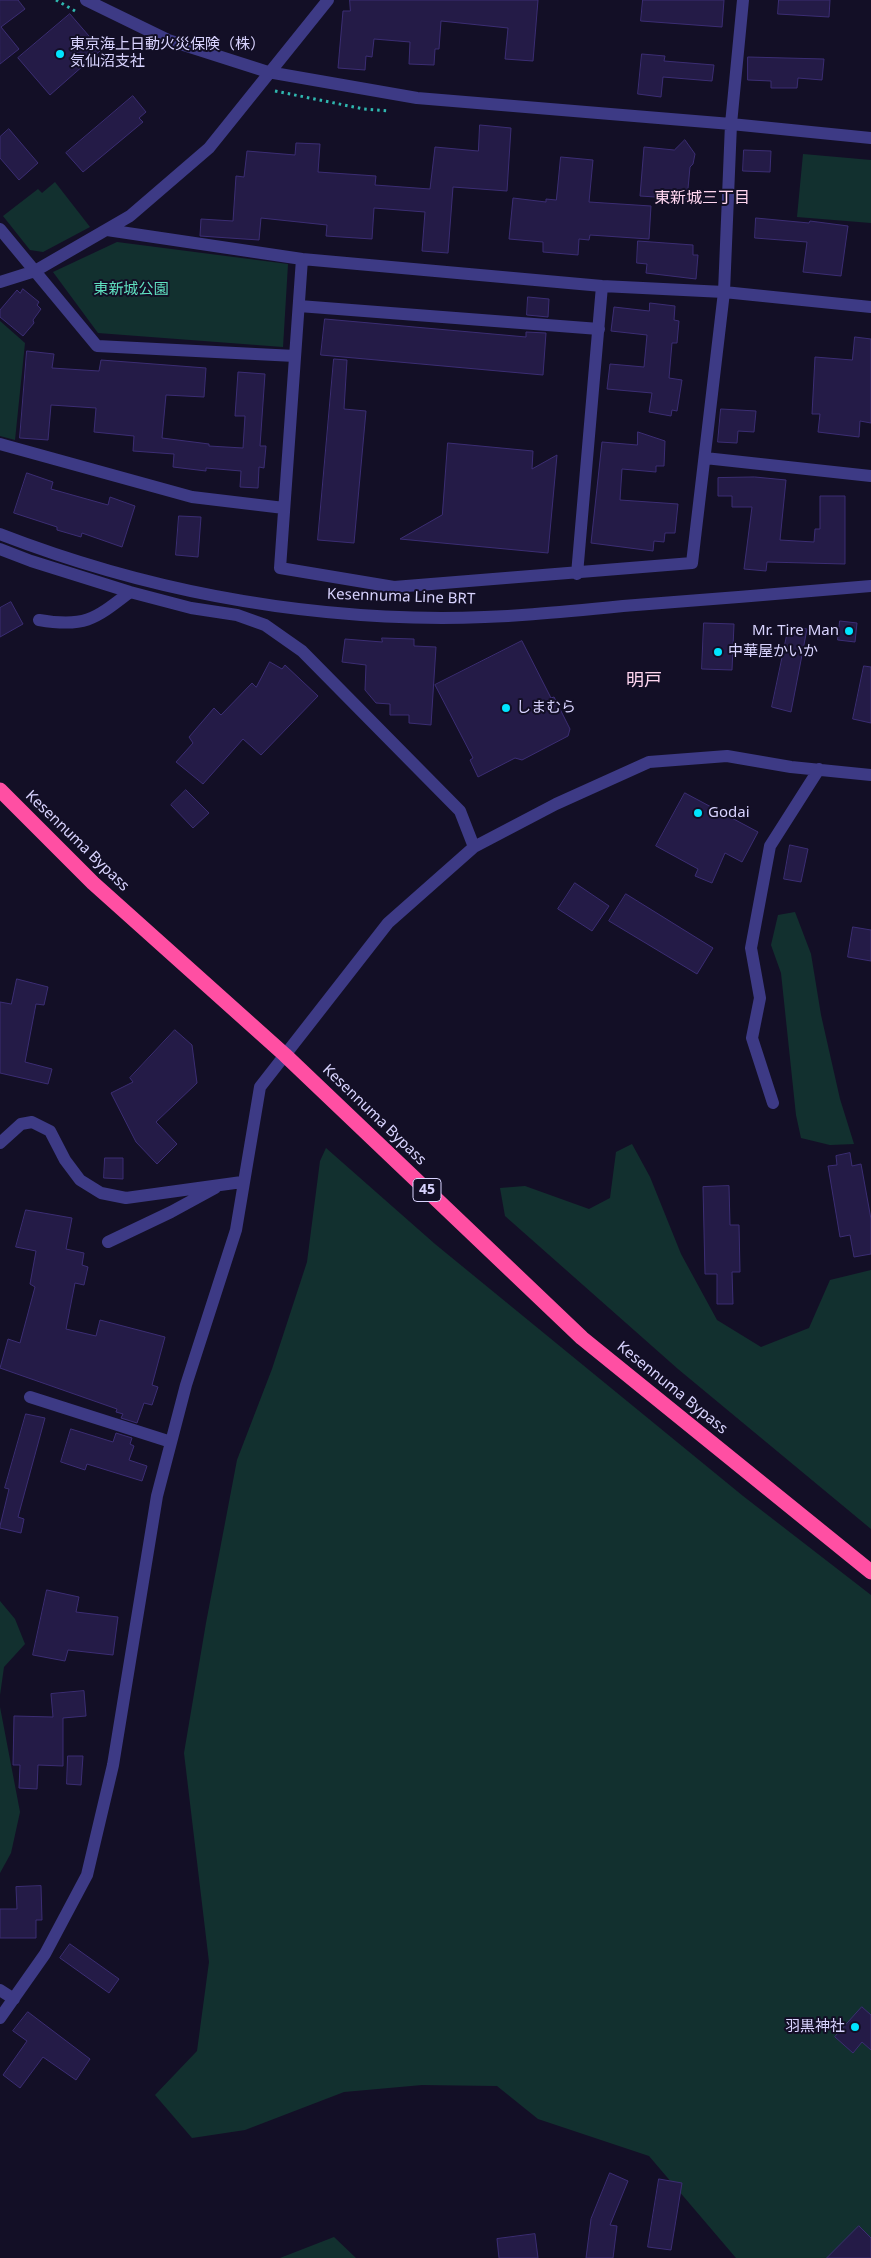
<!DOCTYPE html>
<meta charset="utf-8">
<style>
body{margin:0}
canvas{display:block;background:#130f26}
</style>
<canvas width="871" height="2258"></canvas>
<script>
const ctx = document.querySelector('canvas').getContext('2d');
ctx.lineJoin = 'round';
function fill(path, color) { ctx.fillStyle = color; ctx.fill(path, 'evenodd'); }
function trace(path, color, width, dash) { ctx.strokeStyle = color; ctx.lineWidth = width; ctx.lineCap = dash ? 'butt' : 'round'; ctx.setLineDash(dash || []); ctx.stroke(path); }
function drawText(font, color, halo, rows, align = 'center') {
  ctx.font = font + ' "Noto Sans","Noto Sans JP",sans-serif'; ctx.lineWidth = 4; ctx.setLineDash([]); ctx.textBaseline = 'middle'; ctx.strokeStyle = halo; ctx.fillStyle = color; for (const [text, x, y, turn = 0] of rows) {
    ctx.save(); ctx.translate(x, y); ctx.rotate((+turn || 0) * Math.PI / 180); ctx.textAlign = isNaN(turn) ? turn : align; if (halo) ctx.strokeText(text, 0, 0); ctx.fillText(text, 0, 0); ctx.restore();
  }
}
fill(new Path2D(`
 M803,154L871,160V223L797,217Z
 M55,182L90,227L43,252L30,250L3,216L38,189L42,193Z
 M117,242L288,264L283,347L98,333L53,272Z
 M0,321L25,343L15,440L0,436Z
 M795,912L811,954L821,1015L840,1099L854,1144L830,1145L801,1138L796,1115L781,973L771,945L778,915Z
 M632,1144L650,1177L681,1254L717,1320L761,1347L809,1328L830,1280L871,1270V1529L678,1369L505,1216L500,1188L525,1186L589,1209L610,1198L616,1152Z
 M326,1148L435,1244L743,1496L871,1595V2258H736L649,2156L538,2119L497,2086L422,2085L344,2092L245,2130L192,2138L155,2095L197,2051L209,1962L184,1753L206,1623L237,1460L272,1369L307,1262L320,1161Z
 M0,1601L15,1619L25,1644L4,1667L0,1695Z
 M0,1707L20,1812L11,1853L0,1873Z
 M334,2237L356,2258H280Z`), '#12302f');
const building = new Path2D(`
 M0,0H18L25,9L1,27L19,49L0,64Z
 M350,0H538L533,61L505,59L508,28L441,21L439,49H435L434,65L409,64L410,42L374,39L372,57L366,56L365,70L338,68L343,11H350Z
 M643,0H724L722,27L641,21Z
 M779,0H830L829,17L778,14Z
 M70,14L101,50L50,95L18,58Z
 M642,54L665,56L664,61L714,65L712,81L663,77L661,97L638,94Z
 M748,57L824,59L822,80L798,78L797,88H771V81L748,80Z
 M133,96L146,112L139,118L143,122L83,172L66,153Z
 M480,125L511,128L507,191L453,187L448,253L422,251L425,212L374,208L372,239L326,236L327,225L261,218L259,240L200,236L201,219L233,221L236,176L244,177L247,151L295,155L296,143L320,144L318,172L376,176L375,185L430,189L435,147L478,151Z
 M9,129L38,163L19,180L0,158V137Z
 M685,140L695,154L693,164L690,167L687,199L640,196L644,147L674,150Z
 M744,150L771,151L770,172L743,171Z
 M561,157L593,160L589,202L651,206L649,239L590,235L589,240L579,239L578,255L543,252V242L509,239L513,198L546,202V199L556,200Z
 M756,218L809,223L810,221L848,226L841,276L803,272L807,242L755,238Z
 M638,241L693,245V255H698L696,279L646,273L647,264L637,263Z
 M23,289L39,302L37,305L41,309L33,320L34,323L23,336L0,317V310L17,290L20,293Z
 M528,297L549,299L548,317L527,315Z
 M650,303L675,306L674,320L679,321L677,343H672L669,378L682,380L677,411L672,410L671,416L649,412L652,393L607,389L610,364L644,367L647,335L611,331L614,307L649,311Z
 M325,319L526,337V332L546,333L543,375L321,355Z
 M855,337L871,339V423L860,421L859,437L818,432L820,414H812L815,357L852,360Z
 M27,351L54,354L52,368L99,371L101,360L206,368L204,397L166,395L162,438L209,444V446L243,448L245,416H235L238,372L265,374L260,446H266L264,468L259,467L258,488L240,487L241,471L206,468V471L173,467L174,454L133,451L134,436L94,432L96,408L51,405L48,440L20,438Z
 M334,359L347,360L344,409L366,411L354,543L318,540Z
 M721,409L756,411L754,432L738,431L737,443L718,442Z
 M638,432L665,441L664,466H656V472L622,469L620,500L678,504L675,533H665L664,542L654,541L653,551L591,543L602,442L637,445Z
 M448,443L533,451L532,469L557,455L548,553L400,539L442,515Z
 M27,473L53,482L51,489L108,505L110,497L135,506L122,547L82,533L81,537L57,530V527L14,513Z
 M755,477L786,480L780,540L814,542L815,529H820V496H845V564L767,562L766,571L744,569L752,507H732V496H718V478Z
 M179,516L201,517L198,557L176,555Z
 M11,602L23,624L0,637V608Z
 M840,621L857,623L855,642L838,640Z
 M704,623L734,624L732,670L702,669Z
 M789,626L807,629L791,712L772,707Z
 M382,638L414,639V646L436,647L431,725L409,723V715H390V704L376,703L365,690L366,665L342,662L345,639L382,642Z
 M522,641L551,698L554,697L570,729L568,736L522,760L515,758L478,777L470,760L473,758L435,685Z
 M270,662L282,669L285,665L318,696L261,755L243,739L203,784L176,762L193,743L189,737L214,708L221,715L252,683L256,687Z
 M864,666L871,667V723L853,719Z
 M186,790L209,813L193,828L171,805Z
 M685,793L758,832L742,862L725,853L712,883L695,876L698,869L656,846Z
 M790,845L808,849L801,882L784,879Z
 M575,883L609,906L592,931L558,909Z
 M626,894L713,948L697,974L609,921Z
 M853,927L871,930V961L848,957Z
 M17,979L48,987L44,1005L36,1004L25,1062L52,1069L48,1084L0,1073V1002L11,1004Z
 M175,1030L192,1045L197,1083L156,1122L177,1144L157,1164L136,1142L111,1093L133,1082L130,1078Z
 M850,1153L852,1166L861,1164L871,1219V1254L854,1257L850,1235L840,1237L828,1166L837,1165L836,1156Z
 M105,1158H123V1179L104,1178Z
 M729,1186L730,1225H739L740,1272H732L733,1304H717V1274H705L703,1187Z
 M26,1210L72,1218L66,1249L84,1253L82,1265L88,1267L84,1285L75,1283L66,1329L96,1336L100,1320L165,1337L152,1385L158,1387L152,1405L144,1403L137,1423L121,1418L123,1414L116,1412L117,1409L0,1368L8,1339L20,1343L35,1287L30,1284L36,1251L16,1247Z
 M26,1414L45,1418L18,1517L24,1519L21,1533L0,1528V1526L9,1489L5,1488Z
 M71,1429L113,1442L116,1433L132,1438L130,1444L134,1446L129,1460L147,1466L142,1481L87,1464L85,1470L61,1462Z
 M47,1590L79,1597L76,1612L118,1617L113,1655L68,1650L65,1661L33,1655Z
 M84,1691L86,1716L63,1718V1766L38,1765L37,1789L19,1788L20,1765H13L14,1716L53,1717L51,1694Z
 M68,1756H83L81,1785L67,1784Z
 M41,1886L42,1920H36V1938H0V1909H17L16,1887Z
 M70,1944L119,1979L109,1993L60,1958Z
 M862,2007L871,2015V2050L862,2042L853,2053L835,2037Z
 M28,2012L90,2059L76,2080L43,2057L20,2088L3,2075L27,2041L13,2031Z
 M610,2173L628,2181L610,2225L617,2226L613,2258H586L591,2219Z
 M659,2179L682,2183L671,2250L648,2247Z
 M859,2226L871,2238V2258H827Z
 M535,2234L538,2258H499L497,2239Z`);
fill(building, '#241b47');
trace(building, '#3b2d73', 1);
trace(new Path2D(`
 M56,0L75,11
 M275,91L364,109L389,111`), '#2fb8b0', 3, [2.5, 4]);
trace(new Path2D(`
 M86,0L168,40L268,72L417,98L731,124L871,138
 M743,0L731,124L724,292L692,563L394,587L280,568L302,259L602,286L724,292L871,307
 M0,229L97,346L295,356
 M107,230L302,259
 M0,282L35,271L130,216L209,148L328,0
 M299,306L599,329
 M0,444L192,497L284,508
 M705,458L871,476
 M0,534C142,589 290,617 442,618C502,618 563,612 623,606C706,600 788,593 871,586
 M0,549L31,561L130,592L191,608L237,615L265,625L302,651L460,811L474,847
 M577,574L602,286
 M39,620C85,628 95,619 130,592
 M773,1103L752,1038L760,998L751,948L770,846L819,769
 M0,1143L21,1124L32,1122L50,1131L65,1160L80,1180L101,1193L126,1198L242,1182
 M108,1242L171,1212L215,1188
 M30,1397L171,1442
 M0,1990L14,1999
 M0,2018L45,1954L87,1875L113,1765L157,1496L186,1385L236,1230L260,1087L388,923L474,847L556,804L649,762L727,756L791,767L871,775`), '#3d3a85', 12);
trace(new Path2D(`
 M0,790L93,883L285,1055L582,1338L871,1572`), '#ff4fa3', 15);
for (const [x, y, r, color] of [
 [60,54,5,"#00e5ff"],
 [849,631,5,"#00e5ff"],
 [718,652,5,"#00e5ff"],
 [506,708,5,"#00e5ff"],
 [698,813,5,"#00e5ff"],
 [855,2027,5,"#00e5ff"]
]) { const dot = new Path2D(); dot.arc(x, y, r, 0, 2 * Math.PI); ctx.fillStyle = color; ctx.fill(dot); trace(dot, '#130f26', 2); }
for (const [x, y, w] of [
 [427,1190,28]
]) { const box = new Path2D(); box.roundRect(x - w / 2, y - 11.5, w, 23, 4); ctx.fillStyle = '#130f26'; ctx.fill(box); trace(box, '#d9d4ff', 1); }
drawText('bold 14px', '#d9d4ff', null, [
 ["45",427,1190]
]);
drawText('15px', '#d9d4ff', '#130f26', [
 ["東京海上日動火災保険（株）",70,45],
 ["気仙沼支社",70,62],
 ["Mr. Tire Man",839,631,"right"],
 ["中華屋かいか",728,652],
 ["しまむら",516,708],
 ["Godai",708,813],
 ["羽黒神社",845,2027,"right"]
], 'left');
drawText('15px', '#5fe0c0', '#130f26', [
 ["東新城公園",131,290]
]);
drawText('15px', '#d9d4ff', '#130f26', [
 ["Kesennuma Line BRT",401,597,2],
 ["Kesennuma Bypass",77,841,44],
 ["Kesennuma Bypass",374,1115,44],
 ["Kesennuma Bypass",672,1388,39]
]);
drawText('16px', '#ffd6f0', '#130f26', [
 ["東新城三丁目",702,198]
]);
drawText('18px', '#ffd6f0', '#130f26', [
 ["明戸",644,681]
]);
</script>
